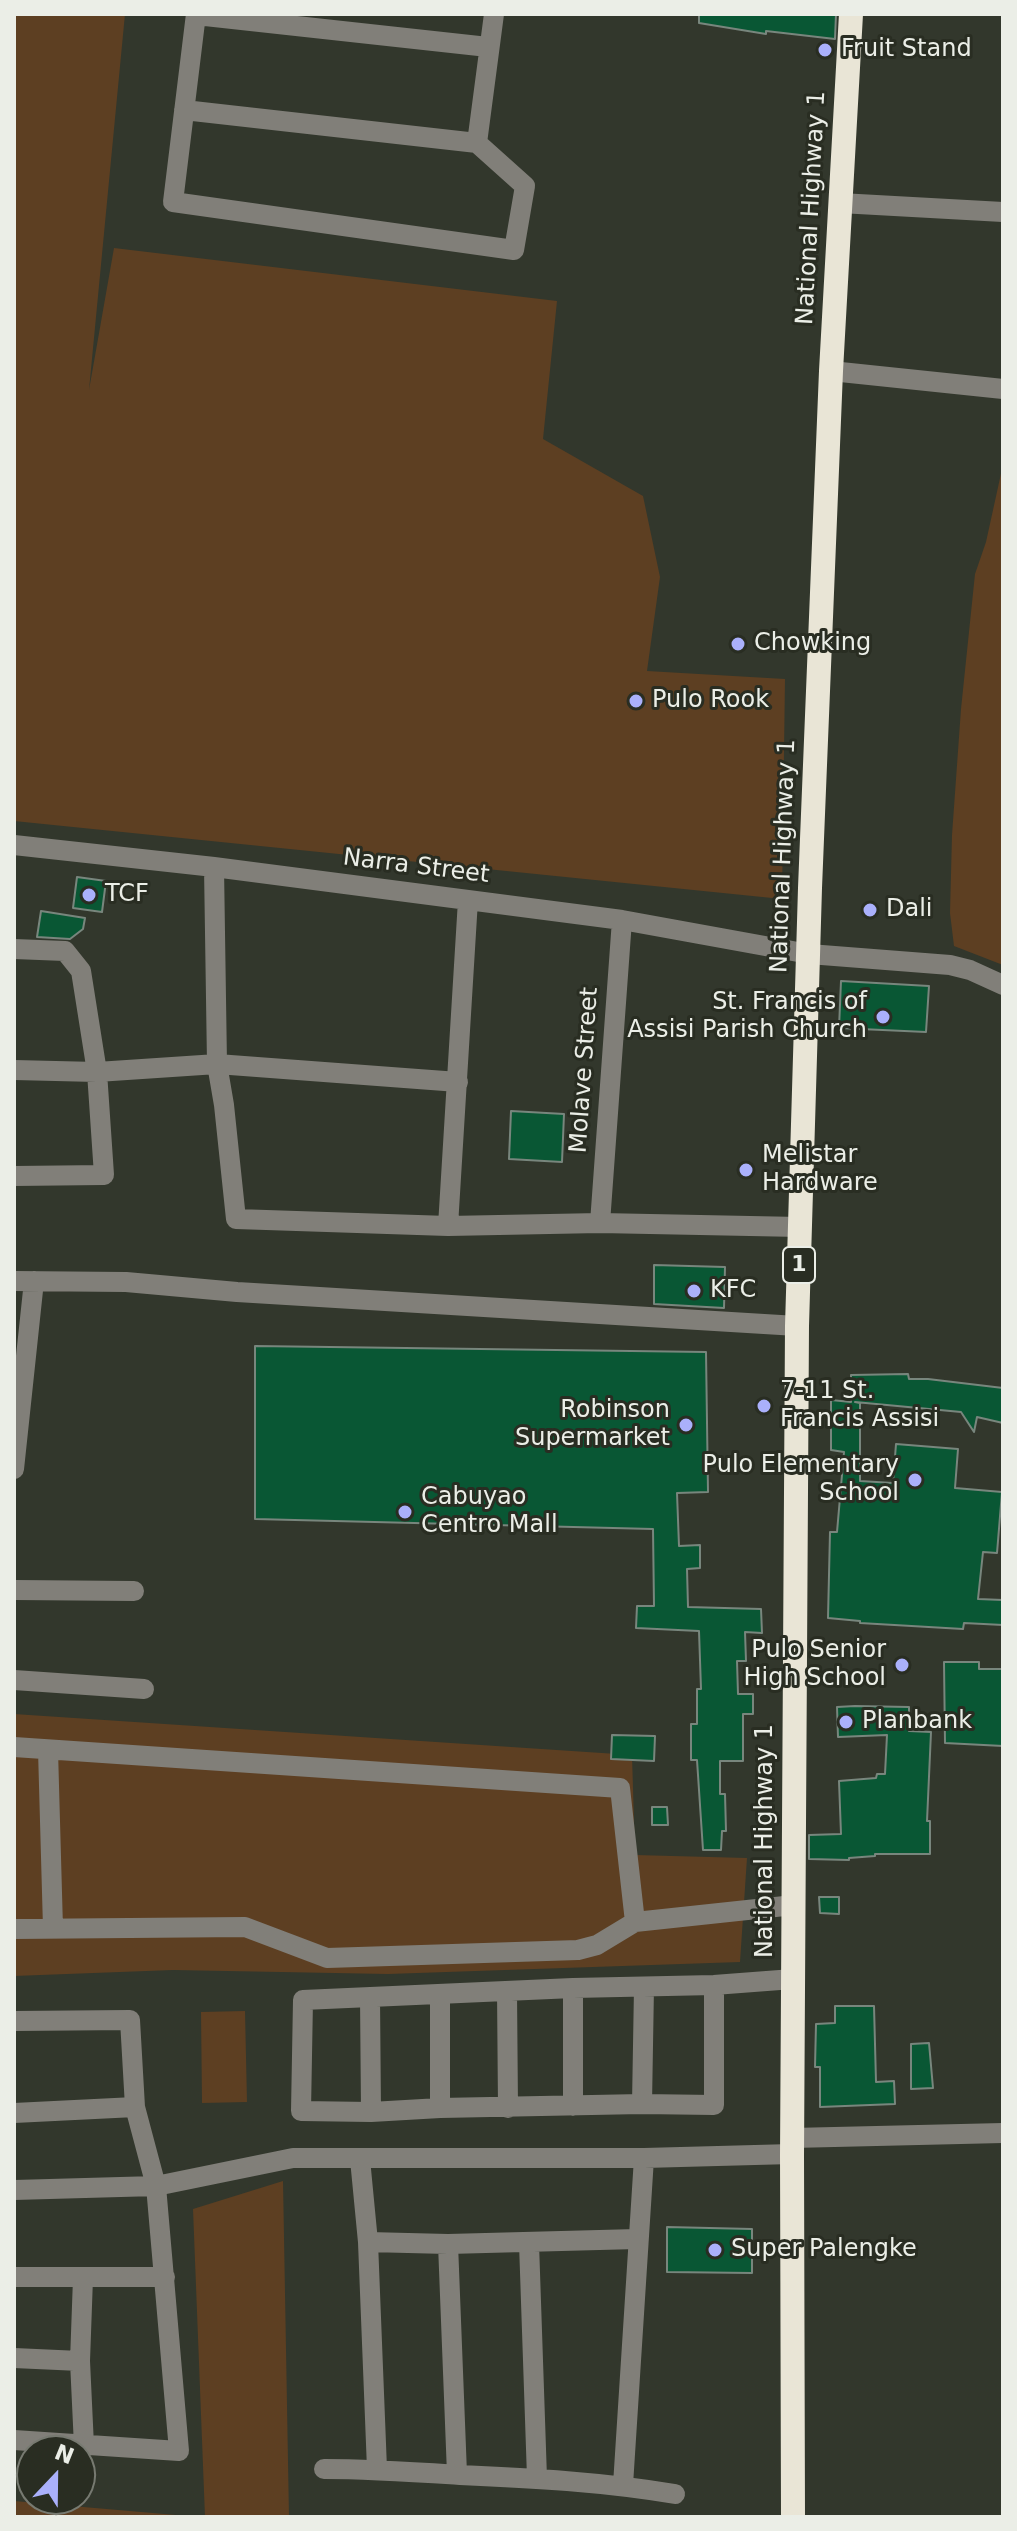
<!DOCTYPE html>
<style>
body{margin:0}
#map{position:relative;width:1017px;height:2531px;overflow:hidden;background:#32372c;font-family:"DejaVu Sans",sans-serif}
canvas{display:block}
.frame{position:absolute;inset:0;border:16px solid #ebeee7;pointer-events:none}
.north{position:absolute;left:16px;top:2435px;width:80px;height:80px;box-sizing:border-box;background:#292d22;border:2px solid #777a71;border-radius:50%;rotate:22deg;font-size:22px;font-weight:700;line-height:32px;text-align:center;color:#ebeee7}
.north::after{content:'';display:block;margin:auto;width:28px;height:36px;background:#aab0fb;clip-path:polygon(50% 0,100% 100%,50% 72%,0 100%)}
</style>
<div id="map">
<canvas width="1017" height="2531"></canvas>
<div class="frame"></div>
<div class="north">N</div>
</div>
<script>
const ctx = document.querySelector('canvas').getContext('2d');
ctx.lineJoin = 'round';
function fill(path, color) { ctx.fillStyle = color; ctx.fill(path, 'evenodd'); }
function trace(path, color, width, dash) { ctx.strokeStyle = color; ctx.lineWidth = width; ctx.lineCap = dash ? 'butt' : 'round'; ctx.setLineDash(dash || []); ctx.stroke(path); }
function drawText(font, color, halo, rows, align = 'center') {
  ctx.font = font + ' "DejaVu Sans",sans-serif'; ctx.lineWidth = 6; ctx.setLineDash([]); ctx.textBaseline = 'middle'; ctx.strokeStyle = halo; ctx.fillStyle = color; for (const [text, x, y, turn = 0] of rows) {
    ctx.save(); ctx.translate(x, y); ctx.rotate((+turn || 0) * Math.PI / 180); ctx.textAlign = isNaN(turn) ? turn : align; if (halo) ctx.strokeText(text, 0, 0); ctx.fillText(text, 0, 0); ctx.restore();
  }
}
fill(new Path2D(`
 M14,14H125L89,390L114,248L557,301L543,439L643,496L660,577L647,671L785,679L782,899L14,821Z
 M1002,469H1003V965L954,946L950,913L952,835L961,709L975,574L986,542Z
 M14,1714L632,1755L635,1855L747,1858L740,1962L388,1974L173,1970L14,1976Z
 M245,2011L247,2102L202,2103L201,2012Z
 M283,2181L289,2517H205L193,2209Z
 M14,2501L199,2517H14Z`), '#5d3f22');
const building = new Path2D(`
 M699,14H836L835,39L766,31V34L699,23Z
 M77,877L106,881L102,912L73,908Z
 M41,911L85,918L83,929L70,939L37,937Z
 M841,981L929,986L926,1032L839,1028Z
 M511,1111L564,1114L562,1162L509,1159Z
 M654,1265L725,1267L724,1308L654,1304Z
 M255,1346L706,1352L708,1492L677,1493L679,1546L700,1545V1568L687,1569L688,1607L761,1609L762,1633L745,1632L746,1661H737L738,1694H753V1714H743V1761H720V1794H725L726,1831H722L721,1850H703L697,1760H691V1724H697V1689H701L699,1631L636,1628L637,1606H654L653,1529L255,1519Z
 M908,1374L909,1379H928L1003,1388V1423L977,1417L974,1432L961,1412L855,1402L860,1403V1481L893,1483L896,1444L958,1449L955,1488L1002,1492L997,1553L983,1552L978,1599L1003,1600V1625L964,1623L963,1629L860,1623V1621L828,1618L830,1532H837L844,1452L831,1450V1400L851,1402V1375Z
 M944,1662H979V1669H1003V1746L945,1743Z
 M855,1706L909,1707V1731L931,1732L927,1821H930V1854H875V1856L849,1858V1860L809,1859V1835L841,1834L839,1781L876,1778L877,1774H885L887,1735L838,1737L837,1707Z
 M612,1735L655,1736L654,1761L611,1759Z
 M652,1807H667L668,1825H652Z
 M819,1897H839V1914L820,1913Z
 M835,2006H874L876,2082L894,2081L895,2104L820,2107V2067H815L816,2024L835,2023Z
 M929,2043L933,2088L911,2089V2044Z
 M667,2227L752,2229V2273L667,2272Z`);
fill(building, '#095734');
trace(building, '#78867d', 2);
trace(new Path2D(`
 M196,14L173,202L514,250L525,186L477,143L494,14
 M196,15L488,47
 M184,110L477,143
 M840,203L1003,212
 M831,371L1003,389
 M14,845L214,867L622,920L809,954L950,965L970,970L1003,985
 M214,867L217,1064L224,1105L236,1219L448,1226L600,1223L800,1227
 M14,949L65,951L81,971L97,1072L104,1175L14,1176
 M14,1070L97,1072L217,1064L458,1082
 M600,1223L622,920
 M448,1226L468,900
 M14,1281L126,1282L237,1292L797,1326
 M14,1469L34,1281
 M14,1590L134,1591
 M14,1680L144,1689
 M14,1747L620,1788L635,1922L597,1945L578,1950L327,1958L245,1927L14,1929
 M48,1750L53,1928
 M635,1922L794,1905
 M714,1985V2105L642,2104L440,2108L371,2112L301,2111L303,2000L573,1988L714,1985L793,1979
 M507,1991L508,2108
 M440,1994V2108
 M370,1997L371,2112
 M14,2021L130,2020L135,2107L156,2186L179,2451L14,2440
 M642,2104L644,1987
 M573,2106V1988
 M14,2113L135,2107
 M792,2138L1003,2133
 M360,2159L368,2242L377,2469
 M14,2190L156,2186L293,2158H644L792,2154
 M368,2242L448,2244L637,2239
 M529,2243L537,2478
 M448,2244L457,2474
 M14,2277H165
 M83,2278L80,2361L84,2446
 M14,2358L80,2361
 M324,2469C370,2469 414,2472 460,2475C532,2478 603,2482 675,2494
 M623,2485L644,2158`), '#817f79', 20);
trace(new Path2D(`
 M793,2517L792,2154L797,1326L810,888L831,371L851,14`), '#e9e5d6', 24);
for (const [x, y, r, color] of [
 [825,50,8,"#aab0fb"],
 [738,644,8,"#aab0fb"],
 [636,701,8,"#aab0fb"],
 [89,895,8,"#aab0fb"],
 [870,910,8,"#aab0fb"],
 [883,1017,8,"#aab0fb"],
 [746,1170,8,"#aab0fb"],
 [694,1291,8,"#aab0fb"],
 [764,1406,8,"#aab0fb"],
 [686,1425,8,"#aab0fb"],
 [915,1480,8,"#aab0fb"],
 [405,1512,8,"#aab0fb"],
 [902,1665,8,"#aab0fb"],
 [846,1722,8,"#aab0fb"],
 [715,2250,8,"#aab0fb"]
]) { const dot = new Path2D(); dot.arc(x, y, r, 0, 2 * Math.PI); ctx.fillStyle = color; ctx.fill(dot); trace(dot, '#292d22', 3); }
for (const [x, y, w] of [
 [799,1265,32]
]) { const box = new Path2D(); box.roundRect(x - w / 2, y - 18, w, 36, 6); ctx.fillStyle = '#292d22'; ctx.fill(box); trace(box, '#ebeee7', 2); }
drawText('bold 22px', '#ebeee7', null, [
 ["1",799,1265]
]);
drawText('24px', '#ebeee7', '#292d22', [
 ["Fruit Stand",841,50],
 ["Chowking",754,644],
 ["Pulo Rook",652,701],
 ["TCF",105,895],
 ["Dali",886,910],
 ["St. Francis of",867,1003,"right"],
 ["Assisi Parish Church",867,1031,"right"],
 ["Melistar",762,1156],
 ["Hardware",762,1184],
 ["KFC",710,1291],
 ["7-11 St.",780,1392],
 ["Francis Assisi",780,1420],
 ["Robinson",670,1411,"right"],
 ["Supermarket",670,1439,"right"],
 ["Pulo Elementary",899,1466,"right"],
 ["School",899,1494,"right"],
 ["Cabuyao",421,1498],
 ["Centro Mall",421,1526],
 ["Pulo Senior",886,1651,"right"],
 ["High School",886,1679,"right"],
 ["Planbank",862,1722],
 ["Super Palengke",731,2250]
], 'left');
drawText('24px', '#ebeee7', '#292d22', [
 ["National Highway 1",812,208,-87],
 ["National Highway 1",784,856,-88],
 ["Narra Street",416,867,7],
 ["Molave Street",585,1070,-86],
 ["National Highway 1",766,1841,-90]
]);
</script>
